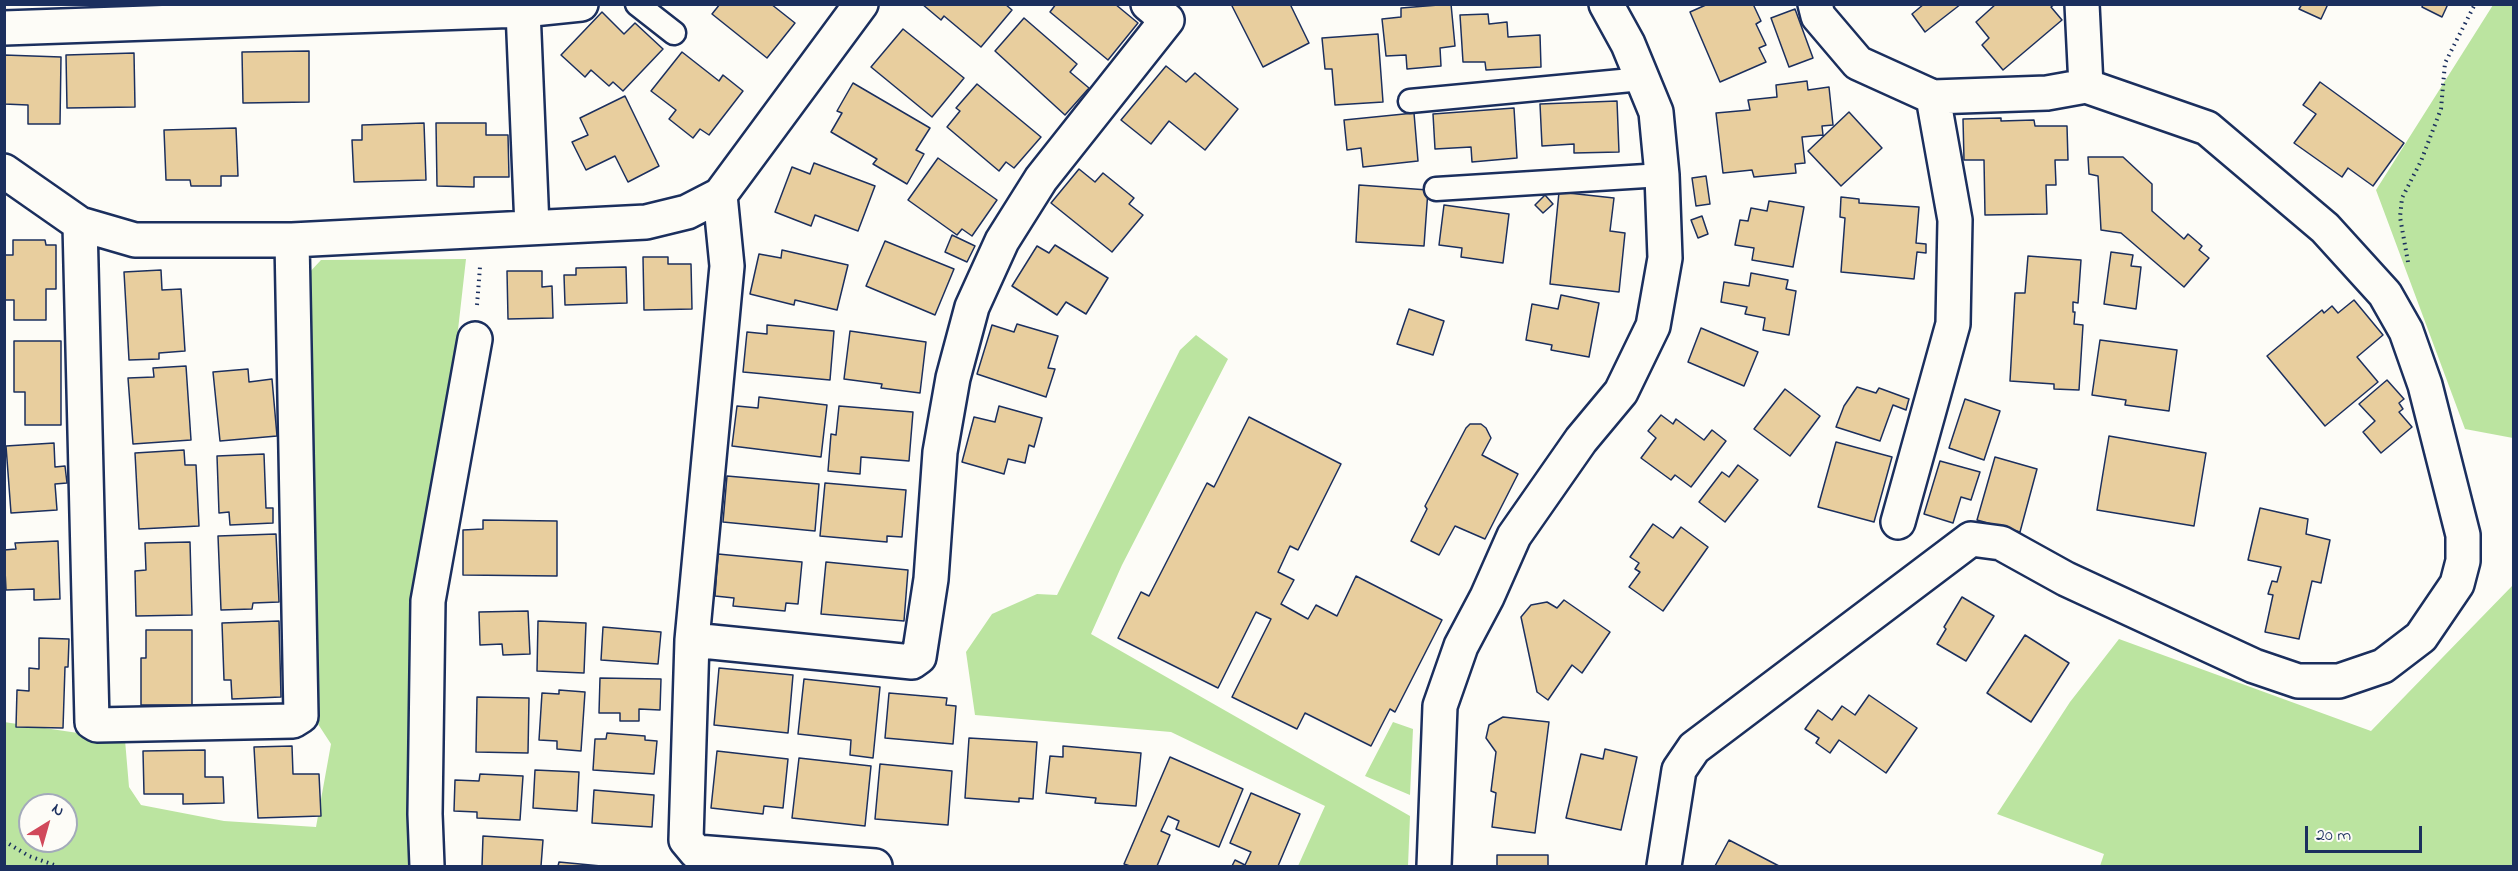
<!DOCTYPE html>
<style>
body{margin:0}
#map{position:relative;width:2518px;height:871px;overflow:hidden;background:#fdfcf7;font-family:"Indie Flower",sans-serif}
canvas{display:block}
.frame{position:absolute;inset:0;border:6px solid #1b2f5e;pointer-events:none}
.north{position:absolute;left:18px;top:793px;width:60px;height:60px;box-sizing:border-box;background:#fdfcf7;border:2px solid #a3aaba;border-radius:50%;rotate:37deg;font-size:16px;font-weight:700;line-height:24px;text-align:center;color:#1b2f5e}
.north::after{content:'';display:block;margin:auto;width:21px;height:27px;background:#d1495b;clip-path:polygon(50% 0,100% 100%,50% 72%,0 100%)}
.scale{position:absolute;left:2305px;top:826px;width:117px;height:27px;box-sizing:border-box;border:3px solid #1b2f5e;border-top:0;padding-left:8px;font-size:18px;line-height:21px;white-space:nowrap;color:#1b2f5e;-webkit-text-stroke:4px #fdfcf7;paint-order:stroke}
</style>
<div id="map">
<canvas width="2518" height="871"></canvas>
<div class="frame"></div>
<div class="north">N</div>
<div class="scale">20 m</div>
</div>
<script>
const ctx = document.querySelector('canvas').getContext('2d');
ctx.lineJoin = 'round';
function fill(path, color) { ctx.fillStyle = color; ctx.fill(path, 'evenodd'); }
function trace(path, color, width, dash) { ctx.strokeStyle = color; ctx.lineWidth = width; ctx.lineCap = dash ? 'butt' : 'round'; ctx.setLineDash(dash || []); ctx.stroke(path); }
fill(new Path2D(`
 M2493,5H2514L2513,438L2465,429L2376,190Z
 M466,259L444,454L412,866H5L4,722L125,740L129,787L141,805L224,821L316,827L331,744L318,724L307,275L321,260ZM30,805H66V841H30Z
 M1196,335L1228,359L1122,565L1091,634L1410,816L1408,866H1298L1325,806L1171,732L975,715L966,652L992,614L1037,594L1057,595L1180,350Z
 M2513,585V866H2100L2104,854L1997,814L2070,702L2119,639L2371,731Z
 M1393,722L1413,729L1410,795L1365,776Z`), '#bbe4a0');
const building = new Path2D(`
 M720,4H771L795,23L767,58L712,14Z
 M922,4H1005L1012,10L981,47L944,16L941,20Z
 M1056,4H1115L1138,23L1108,60L1050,12Z
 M1231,4H1290L1309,43L1263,67Z
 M1451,4L1455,46L1440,48L1441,66L1407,69L1406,55L1386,56L1382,19L1401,17V8Z
 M1708,4H1753L1761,21L1756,24L1766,45L1759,48L1766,62L1720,82L1690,12Z
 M1924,4H1961L1925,32L1912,14Z
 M1996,4H2055L2051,7L2062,20L2003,70L1982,45L1989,38L1976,22Z
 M2302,4H2328L2321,19L2299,9Z
 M2423,4H2448L2442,17L2422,7Z
 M1795,9L1813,58L1789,67L1771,18Z
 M602,12L624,34L635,23L663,49L623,91L613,82L609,86L591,70L585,77L561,55Z
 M1488,14L1489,24L1507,22L1508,37L1540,35L1541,67L1486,70L1485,62H1463L1460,15Z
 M1024,18L1077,64L1070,72L1089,88L1065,115L995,51Z
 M903,29L964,78L932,117L871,67Z
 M1378,34L1383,102L1335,105L1332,69H1325L1322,38Z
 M309,51V102L243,103L242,52Z
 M682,52L719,81L723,75L743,91L709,135L700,129L693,138L669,119L676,110L651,91Z
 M134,53L135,107L67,108L66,55Z
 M4,55L61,57L60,124H28V105L4,104Z
 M1166,66L1186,82L1195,73L1238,109L1205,150L1169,121L1151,144L1121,120Z
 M1807,81L1808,90L1829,87L1833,125L1822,126L1823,135L1802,137L1805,163L1795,164L1796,173L1754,177L1752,170L1723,173L1716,113L1750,110L1748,100L1777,97L1776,85Z
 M2320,82L2404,143L2373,186L2348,168L2342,177L2294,143L2316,114L2303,105Z
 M853,83L930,128L916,150L924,154L907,184L873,164L877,159L831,132L842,113L837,111Z
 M977,84L1041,137L1014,168L1006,162L999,171L947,127L960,111L956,108Z
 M625,96L659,166L628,182L615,156L586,170L572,142L588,135L580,118Z
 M1617,101L1619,152L1574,153V144L1542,146L1540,104Z
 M1514,108L1517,158L1472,162L1471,147L1435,149L1433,114Z
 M1849,112L1882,148L1841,186L1808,151Z
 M1414,113L1418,161L1363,167L1361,148L1347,150L1344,120Z
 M2001,118V121L2034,120L2035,126H2067L2068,160H2055L2056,185H2046L2047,214L1985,215L1984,160H1964L1963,119Z
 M424,123L426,180L354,182L352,140H362V125Z
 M436,123H486V135H508L509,177H474V187L437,186Z
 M236,128L238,176H221V186H191L190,180H166L164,130Z
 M2088,157H2123L2152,184V211L2184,239L2188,234L2202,246L2199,250L2209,258L2184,287L2121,233L2101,230L2098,176L2089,174Z
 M938,158L997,200L972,236L962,229L957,235L908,200Z
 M814,163L875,186L858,231L815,215L811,226L775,212L792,167L810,174Z
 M1079,169L1095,182L1103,173L1134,198L1129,204L1143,215L1112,252L1051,203Z
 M1706,176L1710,204L1696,206L1692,178Z
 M1359,185L1428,190L1424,246L1356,242Z
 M1559,192L1614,198L1610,231L1625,233L1619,292L1550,284Z
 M1545,195L1553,204L1543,213L1535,205Z
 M1841,197L1859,199V203L1919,207L1916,243L1926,244V253L1917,252L1914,279L1841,272L1845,218L1840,217Z
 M1769,201L1804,207L1793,267L1752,260L1754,248L1735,245L1740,220L1748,221L1751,208L1767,211Z
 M1444,205L1509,214L1503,263L1461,257L1462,248L1439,245Z
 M1702,216L1708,234L1698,238L1691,220Z
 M952,235L975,246L967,262L945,252Z
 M13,240H45L46,245H56V289H46V320H14V300H4V255H13Z
 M885,241L954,269L935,315L866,286Z
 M1055,245L1108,278L1086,314L1066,302L1057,315L1012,286L1037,246L1049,253Z
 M782,250L848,265L837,310L795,300L794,305L750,294L759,254L781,258Z
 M2111,252L2133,255L2131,266L2141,267L2136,309L2104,304Z
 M2028,256L2081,260L2078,303L2073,302V312H2075L2074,324L2083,325L2079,390L2054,389V384L2010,381L2015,293H2025Z
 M643,257H668V264H691L692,309L644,310Z
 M626,267L627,303L565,305L564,275H576V268Z
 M161,270L162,290L181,289L185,351L159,353V359L129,360L124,272Z
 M507,271H542V287L552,286L553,318L508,319Z
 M1751,273L1788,280L1786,289L1796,291L1789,335L1763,330L1765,318L1745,314L1747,307L1721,302L1724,282L1749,286Z
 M1561,295L1599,303L1589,357L1551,350L1552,345L1526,340L1532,304L1558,309Z
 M2354,300L2383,335L2357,357L2378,382L2325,426L2267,356L2322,310L2324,313L2332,306L2338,313Z
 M1409,309L1444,321L1433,355L1397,344Z
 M1017,324L1058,336L1048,368L1055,369L1046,397L977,374L992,325L1014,332Z
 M767,325L834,331L830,380L743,372L747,332L767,334Z
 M1701,328L1758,352L1744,386L1688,362Z
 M850,331L926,342L920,393L881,388L882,384L844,379Z
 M2100,340L2177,350L2169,411L2125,405L2126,400L2092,395Z
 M14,341H61V425H25V392H14Z
 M186,366L191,440L133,444L128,378L154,377L153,368Z
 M248,369L249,382L272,379L277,436L220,441L213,372Z
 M2387,380L2404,399L2399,403L2403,409L2399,412L2412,427L2381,453L2363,432L2375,421L2359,404Z
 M1857,387L1876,393L1879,388L1909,399L1906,410L1893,405L1880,441L1836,427L1844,406Z
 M1785,389L1820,416L1790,456L1754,429Z
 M759,397L827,405L821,457L732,446L737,406L758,408Z
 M1965,399L2000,411L1984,460L1949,448Z
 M839,406L913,412L909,461L861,457L860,474L828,471L831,434L836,435Z
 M999,406L1042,418L1034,447L1029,445L1025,463L1008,459L1004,474L962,462L974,417L995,422Z
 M1661,415L1673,424L1676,419L1704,440L1712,430L1726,441L1691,487L1675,475L1671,480L1641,458L1656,438L1648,431Z
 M1249,417L1341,464L1298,550L1290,546L1278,572L1294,580L1281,604L1308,619L1316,605L1337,616L1356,576L1442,620L1395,712L1390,709L1371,746L1305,713L1297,729L1232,697L1271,619L1256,612L1218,688L1118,638L1141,592L1149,596L1207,483L1214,487Z
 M1470,424H1481L1486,428L1491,438L1482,455L1518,474L1485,539L1455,526L1439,555L1411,541L1427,509L1425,506L1466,428Z
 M2109,436L2206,453L2194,526L2097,510Z
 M1836,442L1892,457L1874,522L1818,507Z
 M54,443L55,467L65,466L67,483L55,484L57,510L11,513L6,446Z
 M184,450L185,465H196L199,526L139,529L135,453Z
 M264,454L266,508H273V523L230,525L229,512L219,513L217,456Z
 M1995,457L2037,469L2020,532L1977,520Z
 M1940,461L1980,472L1971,500L1961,497L1953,523L1924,514Z
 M1738,465L1758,480L1725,522L1699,502L1722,472L1729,477Z
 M727,476L819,484L815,531L723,522Z
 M825,483L906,490L902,537L887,536V542L820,536Z
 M2260,508L2308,519L2306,534L2330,540L2321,583L2312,581L2299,639L2265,632L2273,595L2268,594L2272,581L2277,582L2281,567L2248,560Z
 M483,520L557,521V576L463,575V530L483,529Z
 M1653,524L1673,538L1681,527L1708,547L1663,611L1629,587L1640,572L1635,569L1639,563L1630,557Z
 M276,534L279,602L253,603L252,609L221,610L218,536Z
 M58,541L60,599L34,600V589L6,590L4,550L16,549L15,543Z
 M190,542L192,615L136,616L135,571L146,570L145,543Z
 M718,554L802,562L798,604L786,603L785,611L733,606L734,598L715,596Z
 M826,562L908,570L904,621L821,614Z
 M1962,597L1994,616L1966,661L1937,644L1946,629L1944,627Z
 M1564,600L1610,632L1582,673L1572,665L1548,700L1537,692L1521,617L1531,605L1547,602L1557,608Z
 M528,611L530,654L503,655L502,644L480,645L479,612Z
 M279,621L281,697L232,699L231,680H224L222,623Z
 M538,621L586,623L584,673L537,671Z
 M603,627L661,632L658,664L601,660Z
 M146,630H192V705H141V658H146Z
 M2025,635L2069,663L2031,722L1987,693Z
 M39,638L69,639L68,667H65L63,728L16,727L17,690L29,691V668L39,669Z
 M719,668L793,675L788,733L714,725Z
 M600,678L661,679L660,710L639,709V721H620V713H599Z
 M804,679L880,687L873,758L850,755L851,740L798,734Z
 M559,690L585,692L581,751L557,749V741L539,740L542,693L559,694Z
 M889,693L947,698L946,705L956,706L953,744L885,738Z
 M1869,695L1917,728L1886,773L1839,740L1830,753L1816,743L1819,738L1805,729L1818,710L1832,720L1842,706L1855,715Z
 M477,697L529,698L528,753L476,752Z
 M1503,717L1549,722L1535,833L1492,827L1496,793L1491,791L1496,752L1486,738L1489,725Z
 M607,733L645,736V740L657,741L654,774L593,770L595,739H606Z
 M969,738L1037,742L1033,799L1019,798V802L965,798Z
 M292,746L293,774H319L321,816L258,818L254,747Z
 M1063,746L1141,753L1136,806L1095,803L1096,798L1046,793L1050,756L1063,757Z
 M1605,749L1637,757L1621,830L1566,818L1581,754L1603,759Z
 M205,750V777H223L224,803L183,804V794H144L143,751Z
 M717,751L788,759L783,808L764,806L763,814L711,808Z
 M1170,757L1243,789L1219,847L1176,829L1179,821L1168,816L1161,831L1170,835L1157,866H1130L1124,864Z
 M799,758L871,766L865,826L792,818Z
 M880,764L952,771L948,825L875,819Z
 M535,770L579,772L577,811L533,808Z
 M480,774L523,776L520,820L477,818V812L454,811L455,780L479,781Z
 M594,790L654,795L652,827L592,823Z
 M1251,793L1300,814L1278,866H1232L1235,860L1245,865L1251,852L1230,843Z
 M483,836L543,840L541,866H482Z
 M1729,840L1779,866H1715Z
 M1497,855H1548V866H1497Z
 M559,862L601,866H558Z`);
fill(building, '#e8ce9e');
trace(building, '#1b2f5e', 1.5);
const lane = new Path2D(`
 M637,4L674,33
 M1410,101L1642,79
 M1436,189L1662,175`);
const street = new Path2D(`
 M1815,4L1818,16L1858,63L1933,97L2047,93L2086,86L2082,4
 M523,10L532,227
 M4,28L523,10L581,4
 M4,171L80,224L135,240H292L646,222L687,212L720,195L861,4
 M720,195L727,266L692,640L686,840L696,852L875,866
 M80,224L92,722L97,725L293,721L301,716L292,240
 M1898,522L1953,324L1955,220L1933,97
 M692,640L912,662L919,657L931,579L940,452L953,378L972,307L1002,241L1041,179L1167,20L1148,4
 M427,866L425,814L428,601L475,339
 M1664,866L1679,770L1694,748L1971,539L2001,543L2066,579L2254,666L2298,681H2339L2383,666L2421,637L2457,584L2463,561V535L2425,385L2406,331L2385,294L2325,228L2207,128L2086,86`);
const secondary = new Path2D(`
 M1434,866L1440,706L1461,646L1487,597L1514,536L1581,440L1621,392L1653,326L1665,258L1662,175L1656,112L1628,44L1606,4`);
trace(lane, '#1b2f5e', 27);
trace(street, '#1b2f5e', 38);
trace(secondary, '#1b2f5e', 38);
trace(new Path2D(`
 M2408,262L2400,217L2402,198L2421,161L2441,109L2445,63L2475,4
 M477,305L480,267
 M4,841L29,856L57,866`), '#1b2f5e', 4, [1.5, 4.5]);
trace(lane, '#fdfcf7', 22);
trace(street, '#fdfcf7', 33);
trace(secondary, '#fdfcf7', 33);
</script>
